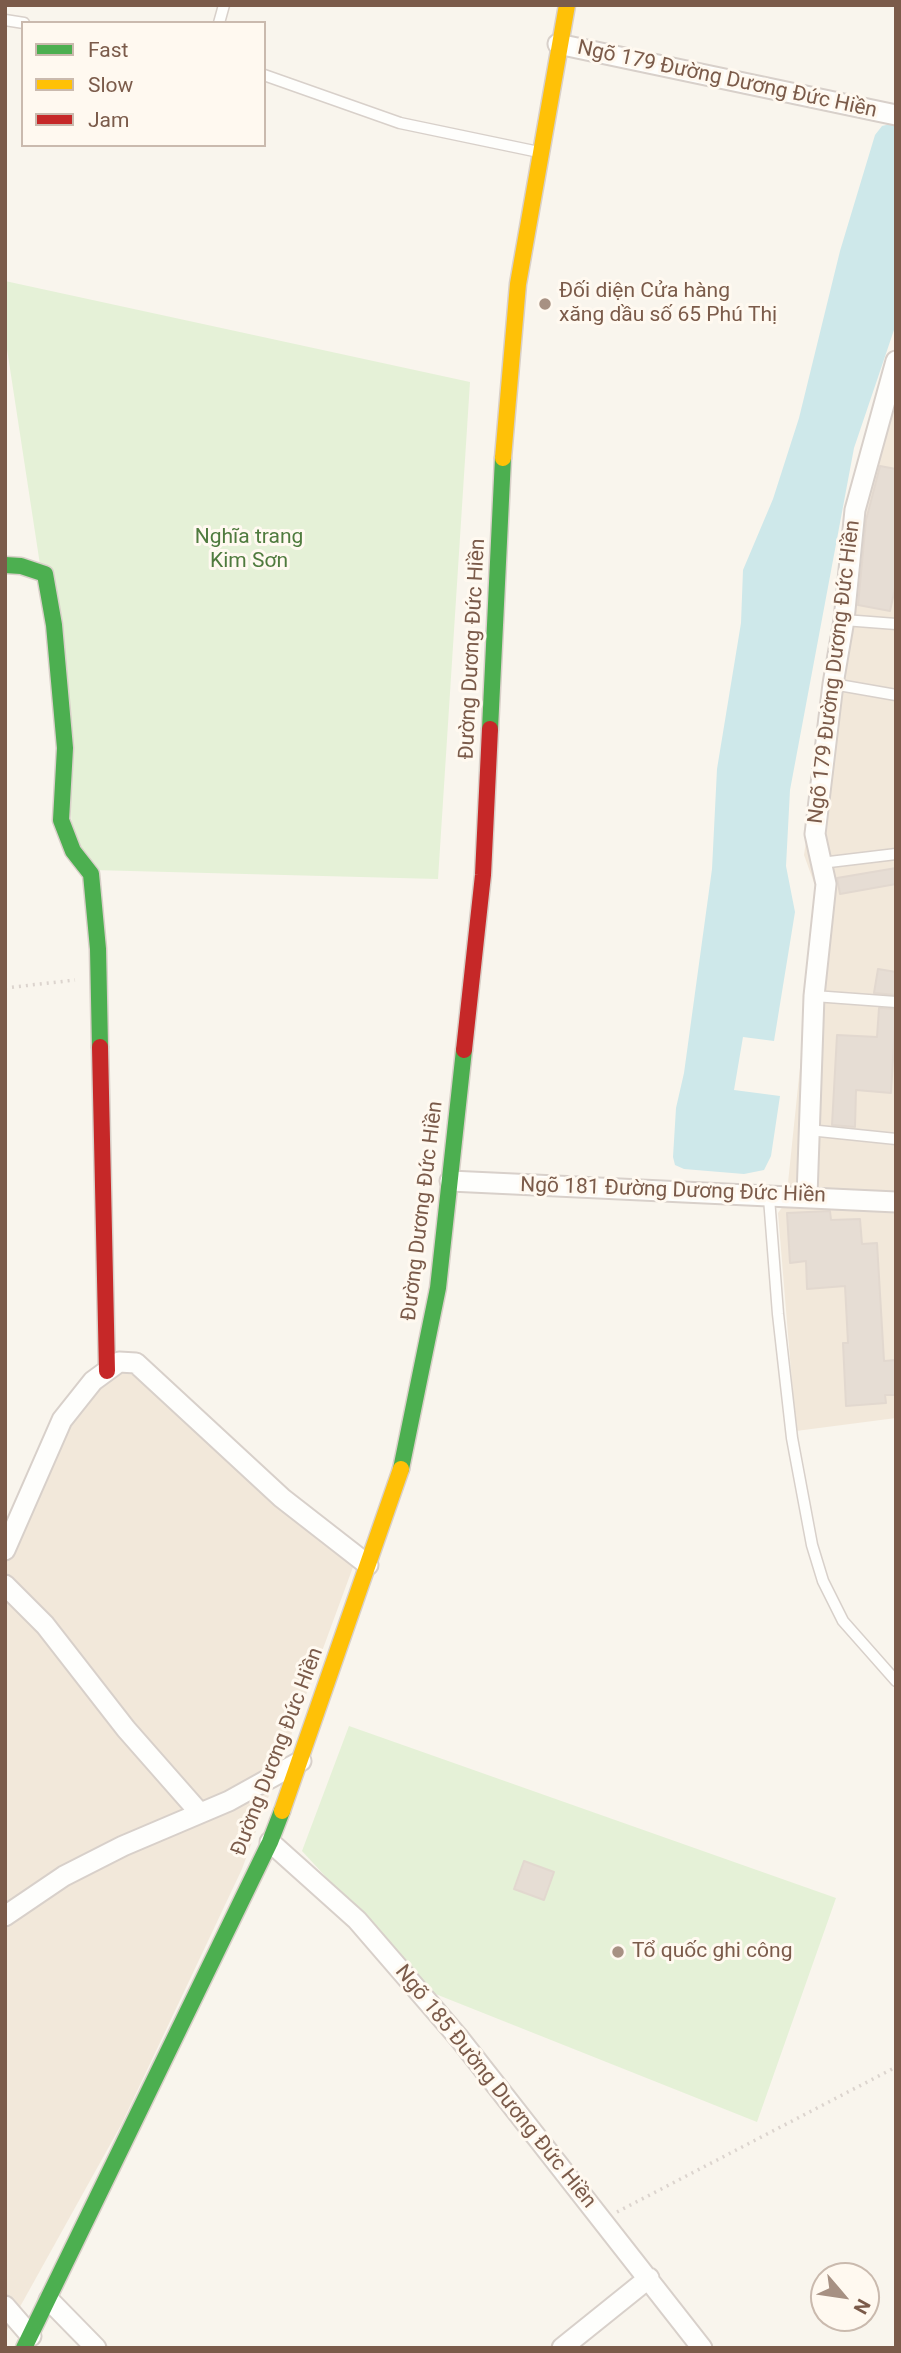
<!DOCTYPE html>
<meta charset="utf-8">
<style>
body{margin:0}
#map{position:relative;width:901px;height:2353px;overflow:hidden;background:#f9f5ed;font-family:Roboto,sans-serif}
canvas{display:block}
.frame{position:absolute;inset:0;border:7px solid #7b5b4a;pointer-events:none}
.legend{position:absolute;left:21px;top:21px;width:245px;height:126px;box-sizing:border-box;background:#fff9f0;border:2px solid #cabaae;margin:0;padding:9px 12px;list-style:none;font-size:21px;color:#7b5b4a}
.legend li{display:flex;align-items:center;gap:14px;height:35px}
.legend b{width:35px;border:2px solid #cabaae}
.north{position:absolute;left:810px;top:2262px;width:70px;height:70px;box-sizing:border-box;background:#fff9f0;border:2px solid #cabaae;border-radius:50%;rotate:119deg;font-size:19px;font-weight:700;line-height:28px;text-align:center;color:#7b5b4a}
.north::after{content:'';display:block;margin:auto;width:24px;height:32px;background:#a79183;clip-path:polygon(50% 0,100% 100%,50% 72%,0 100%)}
</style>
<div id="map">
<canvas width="901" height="2353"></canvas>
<div class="frame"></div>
<ul class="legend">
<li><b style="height:9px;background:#4caf50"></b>Fast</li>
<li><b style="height:9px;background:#ffc107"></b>Slow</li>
<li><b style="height:9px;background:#c62828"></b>Jam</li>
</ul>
<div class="north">N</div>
</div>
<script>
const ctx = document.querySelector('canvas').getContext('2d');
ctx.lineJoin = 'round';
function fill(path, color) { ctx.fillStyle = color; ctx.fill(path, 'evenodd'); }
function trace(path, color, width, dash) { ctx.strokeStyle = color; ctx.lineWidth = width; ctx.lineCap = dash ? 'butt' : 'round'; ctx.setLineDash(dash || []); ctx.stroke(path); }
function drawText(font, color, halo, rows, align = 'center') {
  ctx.font = font + ' Roboto,sans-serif'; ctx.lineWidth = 6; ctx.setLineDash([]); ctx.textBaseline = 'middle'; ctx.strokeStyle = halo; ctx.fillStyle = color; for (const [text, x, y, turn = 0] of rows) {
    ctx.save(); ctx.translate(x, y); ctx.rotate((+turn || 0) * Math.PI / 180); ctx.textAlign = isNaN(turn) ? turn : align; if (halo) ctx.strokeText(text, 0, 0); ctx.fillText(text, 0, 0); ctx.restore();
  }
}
fill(new Path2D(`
 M896,361V1418L796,1431L778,1213L786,1202L818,894L804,855L823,723L868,462Z
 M118,1362L141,1368L353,1567L242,1869L121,2125L6,2332L5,1553L58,1420Z`), '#f2e8da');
fill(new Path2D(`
 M5,281L470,382L438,879L92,870L73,851L67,741L5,336Z
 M349,1726L836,1898L757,2122L433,1993L302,1851Z`), '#e5f1d7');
fill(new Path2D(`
 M890,124L896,125V324L854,448L790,790L786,866L795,912L774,1041L743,1037L734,1090L780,1096L771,1156L764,1170L744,1174L684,1169L675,1165L673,1157L676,1108L684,1073L712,869L717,769L741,623L743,570L773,499L799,418L840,251L875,135L882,126Z`), '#cee8ea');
const building = new Path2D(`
 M880,466L896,469V584L890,611L858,605L866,520Z
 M896,868V884L840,894L837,878Z
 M878,969L896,972V995L874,993Z
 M879,1008L896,1009L891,1093L856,1090L855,1127L832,1125L837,1035L877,1037Z
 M830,1211L831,1220L860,1219L862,1244L877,1243L884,1361L896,1360V1395H885L886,1403L846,1406L843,1343H848L845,1286L807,1289L806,1261L790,1263L787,1213Z
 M524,1861L554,1872L544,1900L514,1889Z`);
fill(building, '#e6ddd4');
trace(building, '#e2d8cf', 2);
const lane = new Path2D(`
 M5,20L24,23
 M219,23L224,5
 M264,75L400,123L534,151
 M844,620L896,624
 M833,684L896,695
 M821,863L896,854
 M814,996L896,1002
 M809,1130L896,1139
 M769,1198L778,1314L792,1438L812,1545L823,1581L843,1621L896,1681`);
const street = new Path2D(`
 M558,44L896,115
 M450,1181L896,1202
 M807,1196L814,996L826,884L815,834L833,684L844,620L855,510L896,361
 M5,1550L62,1420L93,1381L119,1362L136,1363L282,1498L368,1565
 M5,1585L45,1625L126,1729L199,1812
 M270,1842L357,1920L459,2038L702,2348
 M5,1916L64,1876L123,1846L229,1801L301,1761
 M49,2300L96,2348
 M5,2306L31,2336
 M562,2348L649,2278`);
const fast = new Path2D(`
 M5,565L21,566L45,574L54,625L65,748L61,820L73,851L91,874L98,949L100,1047
 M490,729L503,458
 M401,1469L438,1288L464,1050
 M24,2348L270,1842L282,1811`);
const slow = new Path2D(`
 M503,458L518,284L567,5
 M282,1811L401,1469`);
const jam = new Path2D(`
 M100,1047L107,1371
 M464,1050L483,875L490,729`);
trace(lane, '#d8d0ca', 13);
trace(street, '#d8d0ca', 23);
trace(fast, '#d9d0c9', 19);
trace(slow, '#d9d0c9', 19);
trace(jam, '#d9d0c9', 19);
trace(new Path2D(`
 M5,988L75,980
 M617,2212L896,2067`), '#dcd4ce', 3.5, [2, 5]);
trace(lane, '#fefefc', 10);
trace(street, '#fefefc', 19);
trace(fast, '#4caf50', 16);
trace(slow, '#ffc107', 16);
trace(jam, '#c62828', 16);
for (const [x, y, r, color] of [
 [545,304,7,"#a79183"],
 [618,1952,7,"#a79183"]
]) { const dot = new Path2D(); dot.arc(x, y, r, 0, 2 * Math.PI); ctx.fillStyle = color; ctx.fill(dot); trace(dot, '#fff9f0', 2.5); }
drawText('21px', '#7b5b4a', '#fff9f0', [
 ["Ngõ 179 Đường Dương Đức Hiền",727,80,12],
 ["Đường Dương Đức Hiền",473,649,-87],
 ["Ngõ 179 Đường Dương Đức Hiền",835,672,-83],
 ["Ngõ 181 Đường Dương Đức Hiền",673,1191,2],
 ["Đường Dương Đức Hiền",423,1211,-83],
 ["Đường Dương Đức Hiền",278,1752,-69],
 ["Ngõ 185 Đường Dương Đức Hiền",495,2087,51]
]);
drawText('21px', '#7b5b4a', '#fff9f0', [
 ["Đối diện Cửa hàng",559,292],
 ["xăng dầu số 65 Phú Thị",559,316],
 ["Tổ quốc ghi công",632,1952]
], 'left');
drawText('21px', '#4f7b3e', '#fff9f0', [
 ["Nghĩa trang",249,538],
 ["Kim Sơn",249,562]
]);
</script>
